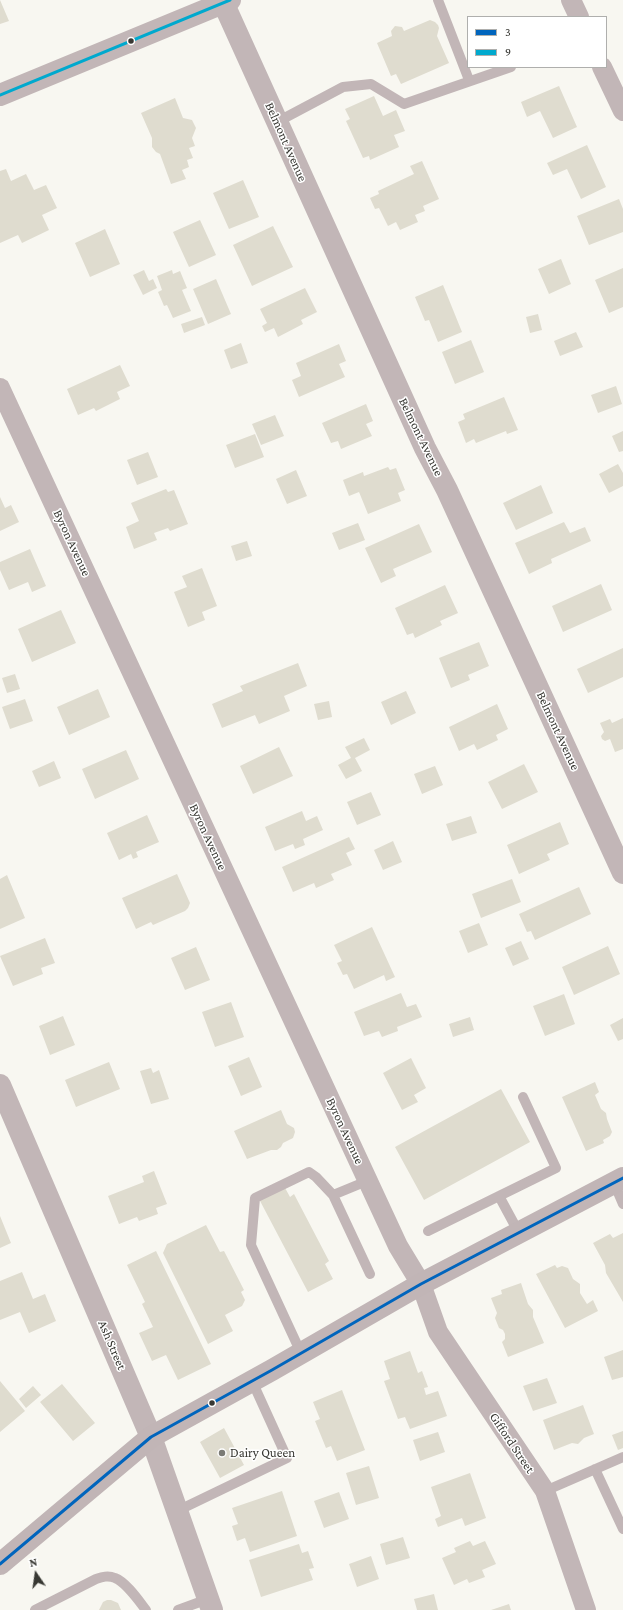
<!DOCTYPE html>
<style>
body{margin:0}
#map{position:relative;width:623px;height:1610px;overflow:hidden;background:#f8f7f1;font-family:"Crimson Pro",serif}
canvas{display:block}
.legend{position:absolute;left:467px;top:16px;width:140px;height:52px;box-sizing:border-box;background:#fff;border:1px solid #afafad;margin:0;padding:5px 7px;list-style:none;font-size:12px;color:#383833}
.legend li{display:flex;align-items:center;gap:8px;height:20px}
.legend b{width:20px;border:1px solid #afafad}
.north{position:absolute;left:16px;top:1554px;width:40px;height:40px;-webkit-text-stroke:3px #fff;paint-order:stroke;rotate:347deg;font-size:11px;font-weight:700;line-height:16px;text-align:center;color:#383833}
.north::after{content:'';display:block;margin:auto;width:14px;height:18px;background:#383833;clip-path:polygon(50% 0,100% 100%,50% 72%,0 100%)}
</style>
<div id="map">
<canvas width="623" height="1610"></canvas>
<ul class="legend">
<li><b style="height:5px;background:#0065bd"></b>3</li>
<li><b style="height:5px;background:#00a9ce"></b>9</li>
</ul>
<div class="north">N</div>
</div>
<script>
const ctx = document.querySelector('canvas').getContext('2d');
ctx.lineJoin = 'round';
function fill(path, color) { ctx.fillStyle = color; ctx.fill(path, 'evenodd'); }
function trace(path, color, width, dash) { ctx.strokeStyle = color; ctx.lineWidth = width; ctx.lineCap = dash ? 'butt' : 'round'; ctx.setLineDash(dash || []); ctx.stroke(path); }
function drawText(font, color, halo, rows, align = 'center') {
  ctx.font = font + ' "Crimson Pro",serif'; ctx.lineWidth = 3; ctx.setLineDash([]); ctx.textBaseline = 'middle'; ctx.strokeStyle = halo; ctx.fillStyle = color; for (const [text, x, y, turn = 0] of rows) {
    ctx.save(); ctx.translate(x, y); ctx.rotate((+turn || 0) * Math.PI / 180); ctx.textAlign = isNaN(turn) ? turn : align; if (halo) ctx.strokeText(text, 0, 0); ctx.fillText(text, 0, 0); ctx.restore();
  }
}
fill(new Path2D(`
 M0,0L9,21L0,24Z
 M430,20L435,22L438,25L439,28L437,36L449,63L401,84L396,74L391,76L377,43L392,36L391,31L395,26L402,27L404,31Z
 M559,86L577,127L553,138L540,111L527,117L521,102Z
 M374,96L383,116L396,110L405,131L394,135L399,147L370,160L369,156L363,158L346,121L350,119L345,109Z
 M175,98L183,118L192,120L196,128L192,138L195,146L189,148L193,158L187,160L189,167L182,170L186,179L171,184L160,154L156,152L152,147V138L141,113Z
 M587,145L606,187L581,199L567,169L553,175L547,163Z
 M422,161L439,199L423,206L425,211L415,215L418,222L400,230L396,222L388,226L379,208L375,209L370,198L379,194L378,191L414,174L410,166Z
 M6,169L11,181L26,174L34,190L46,185L57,208L42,215L49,230L22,243L18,235L0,243V171Z
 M243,180L259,217L229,229L213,193Z
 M619,199L623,209V232L589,245L577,216Z
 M200,220L216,255L189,267L173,232Z
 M273,226L293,267L252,286L233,245Z
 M105,229L120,264L90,277L75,243Z
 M561,259L571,284L549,294L538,269Z
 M623,268V307L609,313L595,280Z
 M144,270L149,281L153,279L157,288L143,295L133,275Z
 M172,270L173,274L180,271L187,288L182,290L191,311L173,318L167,305L164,306L158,292L162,290L157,276Z
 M216,279L231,314L208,324L193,289Z
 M443,285L462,332L438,342L429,320L425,321L415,297Z
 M305,288L317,312L301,320L303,324L278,337L274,328L265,332L262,326L267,323L260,309Z
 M538,314L542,330L530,333L526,317Z
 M202,317L205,325L184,333L181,324Z
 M576,332L583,347L560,356L554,341Z
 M471,340L484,372L455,384L442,352Z
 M241,343L248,363L231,369L224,350Z
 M339,344L346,361L339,364L345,377L299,397L292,380L301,376L296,363Z
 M120,365L130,386L117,392L120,399L96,411L94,408L78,415L67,389Z
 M616,386L622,404L598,413L591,395Z
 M504,397L518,430L507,434L506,431L476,443L474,439L466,443L458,422L465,419L463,414Z
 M366,404L373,421L366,424L372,436L341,449L338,441L331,443L322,423Z
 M275,415L284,436L261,445L252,424Z
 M623,431V451L619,452L612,436Z
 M255,434L264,457L235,468L226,445Z
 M148,452L158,477L137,485L127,460Z
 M618,464L623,473V486L609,493L599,474Z
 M388,467L390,470L396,468L405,490L398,493L401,501L368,514L359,492L349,496L343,480L363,472L364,476Z
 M296,470L307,496L287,504L276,479Z
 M541,485L553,513L516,530L503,503Z
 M166,489L168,492L174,490L188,524L170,531L168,528L154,533L157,540L134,549L126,527L139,521L131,503Z
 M0,497L5,508L11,505L19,522L0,531Z
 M564,522L570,533L585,527L591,541L551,559L552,563L529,574L515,543Z
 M358,523L365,540L339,550L332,533Z
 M419,524L432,552L393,569L396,576L381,583L365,548Z
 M247,541L252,556L236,561L231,546Z
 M30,549L46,586L32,592L28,582L9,590L0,570V562Z
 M202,568L217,606L202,612L205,620L188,627L174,592L187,587L182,576Z
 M601,584L612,610L563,632L552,606Z
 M445,585L458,613L440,621L442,625L415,638L413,633L407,635L395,608Z
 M61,610L76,643L32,662L18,629Z
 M479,642L489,666L468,675L470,680L451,688L439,658Z
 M623,648V677L588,693L577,669Z
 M298,663L307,686L284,696L290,711L259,724L255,715L222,728L212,704L243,691L240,686Z
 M15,674L20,689L7,693L2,678Z
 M98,689L110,717L69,735L57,707Z
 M406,691L416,713L391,725L381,702Z
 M25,699L33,721L10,729L2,707Z
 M329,701L332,717L318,720L314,704Z
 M497,704L508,729L496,735L498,740L477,750L474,744L459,751L449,727Z
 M623,718V749L615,752L610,739L605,741L602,739L601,736L604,732L600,723L610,719L612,723Z
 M364,738L370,750L355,758L362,771L346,779L338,765L351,758L345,747Z
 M279,747L293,776L253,794L240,766Z
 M126,750L139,779L95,799L82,769Z
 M54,761L61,778L39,787L32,771Z
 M524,764L538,792L502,809L488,782Z
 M435,766L443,785L422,794L414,774Z
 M371,792L381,815L357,825L347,802Z
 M302,811L306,821L317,816L323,830L303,839L305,845L295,849L293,844L275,851L265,827Z
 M147,815L159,842L136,852L138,857L133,859L131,854L119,860L107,833Z
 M471,816L477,833L452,841L446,824Z
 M560,822L569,844L547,854L550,860L519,874L507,845Z
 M349,837L355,849L346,853L352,865L331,874L334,880L316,888L314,883L293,892L282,867Z
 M393,841L402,862L383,870L374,850Z
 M177,874L190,903L188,908L185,911L153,925L151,922L136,929L122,898Z
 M7,875L25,918L0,929V879Z
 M512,879L521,902L481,918L472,894Z
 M579,887L591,914L535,940L531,931L527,932L519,914Z
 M479,923L488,945L468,953L459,931Z
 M372,927L395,977L386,981L384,975L354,989L347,974L343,975L337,963L342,961L334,945Z
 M45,938L55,963L41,968L43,974L13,986L0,956Z
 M521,941L529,959L513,966L505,948Z
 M608,946L620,974L574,995L562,967Z
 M196,947L210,980L185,990L171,958Z
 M401,993L407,1007L416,1004L422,1017L397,1027L398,1031L382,1037L379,1031L364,1036L354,1012Z
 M564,994L575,1024L545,1036L533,1006Z
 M231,1002L244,1037L215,1047L202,1012Z
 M63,1016L75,1045L50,1055L39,1026Z
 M470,1017L474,1030L453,1037L449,1024Z
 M623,1018V1039L618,1041L610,1025Z
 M249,1057L262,1087L241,1096L228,1066Z
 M411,1058L426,1088L414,1095L418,1102L402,1110L383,1073Z
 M109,1062L120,1089L76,1107L65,1080Z
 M151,1068L153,1073L159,1070L169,1099L151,1104L140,1071Z
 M595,1082L599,1092L595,1095L601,1109L606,1113L607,1119L612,1132L610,1136L603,1140L604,1143L586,1151L562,1097Z
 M501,1089L530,1142L424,1200L395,1147Z
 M281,1110L287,1124L294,1128L295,1132L293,1138L283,1143L281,1147L277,1150H271L247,1159L234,1131Z
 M154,1171L167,1204L156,1208L158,1214L139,1221L137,1217L119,1224L108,1196L144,1182L142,1176Z
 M284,1186L290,1197L294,1194L329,1261L325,1264L333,1279L308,1292L259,1199Z
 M0,1216L11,1243L0,1248Z
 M206,1225L220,1252L224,1251L244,1290L241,1292L245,1300L242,1306L225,1315L233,1331L208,1344L163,1253L167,1244Z
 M623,1233V1302L606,1273L605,1265L593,1243L610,1234L613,1238Z
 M156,1251L211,1364L178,1380L166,1355L152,1361L139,1333L153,1327L142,1304L145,1302L127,1265Z
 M555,1265L557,1268L562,1266L568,1268L573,1279L580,1284V1293L587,1304L593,1300L598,1311L565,1328L536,1274Z
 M22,1272L33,1299L45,1294L56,1321L29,1333L20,1312L0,1320V1281Z
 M521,1283L528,1304L533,1310V1317L544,1343L508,1357L502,1342L505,1339V1334L503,1330L499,1328L495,1318L497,1313L491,1298L502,1294L501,1290Z
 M623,1350V1377L612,1380L604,1357Z
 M410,1351L418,1373L422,1371L428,1387L424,1388L426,1395L438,1391L447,1416L410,1429L405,1417L398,1419L384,1381L390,1379L384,1361Z
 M547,1378L557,1403L533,1411L523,1386Z
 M0,1381L25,1411L0,1432Z
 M62,1384L95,1423L73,1441L40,1402Z
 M33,1386L41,1395L26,1408L19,1399Z
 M342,1390L365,1450L337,1461L331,1446L326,1448L315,1421L320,1419L313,1402Z
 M583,1405L594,1434L584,1438L578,1444L572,1443L554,1450L543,1420Z
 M224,1428L244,1465L220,1478L200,1442Z
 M623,1431V1448L618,1450L612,1435Z
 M438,1432L445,1452L420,1461L413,1440Z
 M369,1466L379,1498L356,1505L346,1473Z
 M470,1473L486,1518L465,1526L462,1518L438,1527L435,1519L441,1516L431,1487Z
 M282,1491L297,1536L250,1552L245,1538L237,1541L232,1526L238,1524L232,1508Z
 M339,1492L349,1519L324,1528L314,1501Z
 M403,1537L410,1558L386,1565L380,1544Z
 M470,1541L473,1546L485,1541L496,1564L482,1570L485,1577L469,1583L467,1579L454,1585L442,1558L456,1552L454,1548Z
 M299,1544L302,1553L308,1551L314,1568L309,1569L313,1580L261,1597L249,1560Z
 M371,1556L379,1579L357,1587L349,1564Z
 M434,1594L438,1610H417L414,1599Z
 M107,1600H111L118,1603L121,1610H99L103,1602Z
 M509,1604L511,1610H491Z`), '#dfdccf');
trace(new Path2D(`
 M438,0L469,80
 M277,122L343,87L371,84L404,104L511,67
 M367,1181L333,1195L370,1274
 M614,1183L623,1204
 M499,1196L519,1233
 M428,1231L556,1168L523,1097
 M301,1353L251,1245L255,1198L309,1172L316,1177L333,1195
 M595,1469L623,1529
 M545,1491L623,1457
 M177,1511L287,1458L252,1381
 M35,1610L96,1579C102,1577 108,1575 115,1578C126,1582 139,1601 146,1610
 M178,1610L208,1599`), '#c2b6b7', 10);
trace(new Path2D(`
 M571,0L579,17
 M602,67L623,111
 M0,388L398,1246L421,1284L438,1332L545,1491L586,1610`), '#c2b6b7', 20);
trace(new Path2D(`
 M222,0L425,448L447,490L623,873
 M0,95L230,0
 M0,1085L151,1437L212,1610`), '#c2b6b7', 22);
trace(new Path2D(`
 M0,1564L151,1437L272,1370L421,1284L623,1178`), '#c1b5b6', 22);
trace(new Path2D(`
 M0,1564L151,1437L272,1370L421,1284L623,1178`), '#0065bd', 3);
trace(new Path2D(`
 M0,95L230,0`), '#00a9ce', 3);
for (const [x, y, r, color] of [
 [131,41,3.5,"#383833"],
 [212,1403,3.5,"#383833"],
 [222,1453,4,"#7b7b76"]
]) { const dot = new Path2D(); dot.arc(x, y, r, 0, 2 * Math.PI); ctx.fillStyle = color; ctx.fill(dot); trace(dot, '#fff', 1.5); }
drawText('13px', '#383833', '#fff', [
 ["Belmont Avenue",286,142,66],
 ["Belmont Avenue",421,437,64],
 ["Byron Avenue",72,543,65],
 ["Belmont Avenue",558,731,65],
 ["Byron Avenue",208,837,65],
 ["Byron Avenue",345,1131,65],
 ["Ash Street",112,1345,67],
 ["Gifford Street",512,1443,56]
]);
drawText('13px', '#383833', '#fff', [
 ["Dairy Queen",230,1453]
], 'left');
</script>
